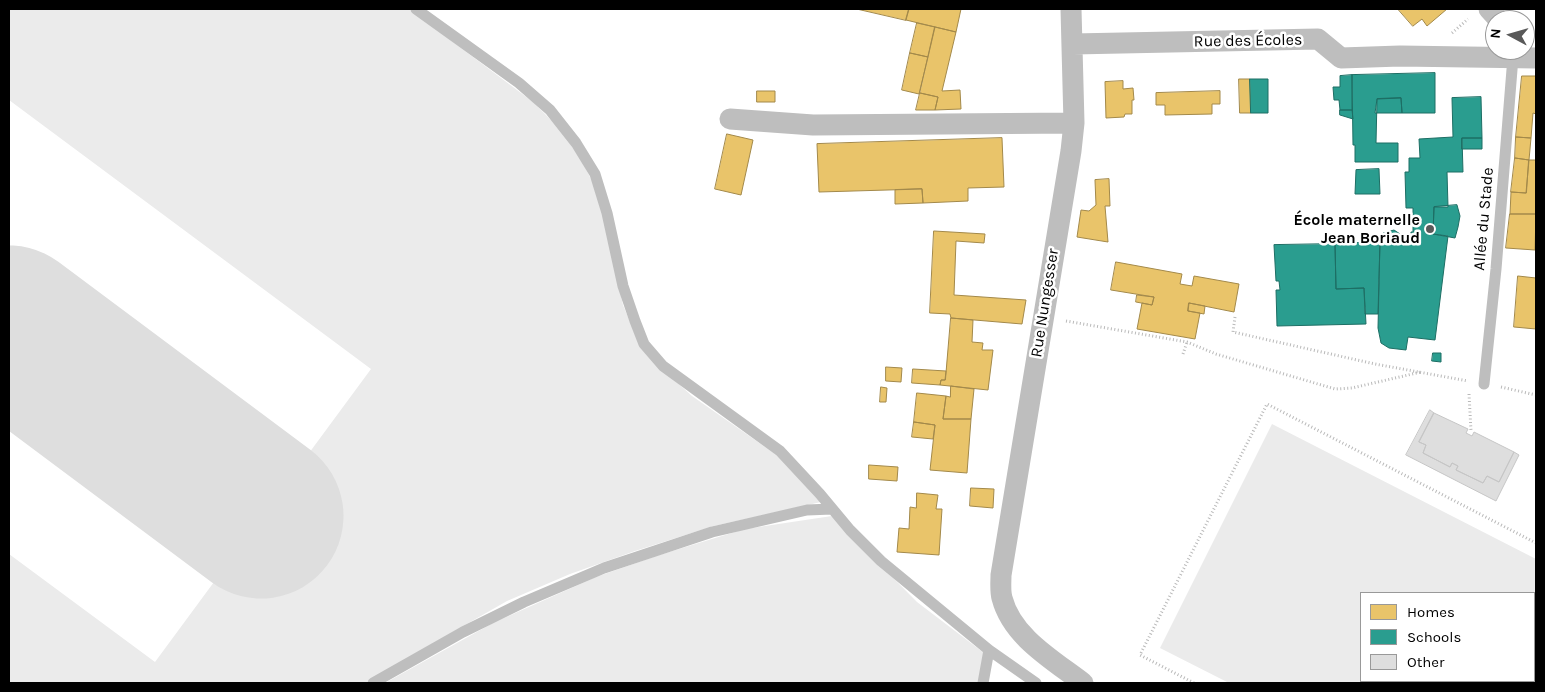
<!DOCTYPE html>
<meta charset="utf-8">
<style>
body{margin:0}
#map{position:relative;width:1545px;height:692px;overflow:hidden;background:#fff;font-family:Karla,sans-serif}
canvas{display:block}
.frame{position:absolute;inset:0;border:10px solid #000;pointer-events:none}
.legend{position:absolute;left:1360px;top:592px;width:175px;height:90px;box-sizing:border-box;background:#fff;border:1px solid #999;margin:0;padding:6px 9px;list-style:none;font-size:15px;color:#000}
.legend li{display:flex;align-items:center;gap:10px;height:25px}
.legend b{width:25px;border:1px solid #999}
.north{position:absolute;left:1485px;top:10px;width:50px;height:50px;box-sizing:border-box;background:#fff;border:1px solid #999;border-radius:50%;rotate:276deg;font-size:14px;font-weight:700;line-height:20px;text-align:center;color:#000}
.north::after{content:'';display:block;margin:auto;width:18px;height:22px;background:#595959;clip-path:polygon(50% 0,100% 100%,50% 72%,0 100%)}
</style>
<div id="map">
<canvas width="1545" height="692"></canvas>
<div class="frame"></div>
<ul class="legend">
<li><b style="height:14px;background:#e9c46a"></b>Homes</li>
<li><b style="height:14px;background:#2a9d8f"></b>Schools</li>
<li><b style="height:14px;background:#dedede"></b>Other</li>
</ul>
<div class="north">N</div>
</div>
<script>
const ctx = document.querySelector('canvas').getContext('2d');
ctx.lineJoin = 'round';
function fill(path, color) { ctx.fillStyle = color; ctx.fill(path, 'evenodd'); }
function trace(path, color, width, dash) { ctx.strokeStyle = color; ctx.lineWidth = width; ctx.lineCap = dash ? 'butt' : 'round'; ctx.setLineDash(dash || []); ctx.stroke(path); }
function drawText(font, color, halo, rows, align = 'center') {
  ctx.font = font + ' Karla,sans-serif'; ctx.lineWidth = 5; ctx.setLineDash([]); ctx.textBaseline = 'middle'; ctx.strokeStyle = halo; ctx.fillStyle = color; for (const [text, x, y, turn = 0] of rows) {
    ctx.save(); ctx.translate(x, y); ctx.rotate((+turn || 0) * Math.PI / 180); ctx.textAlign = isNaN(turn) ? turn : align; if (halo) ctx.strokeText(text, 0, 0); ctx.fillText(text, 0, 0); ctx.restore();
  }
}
fill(new Path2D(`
 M9,9H409L533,102L559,128L582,161L595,187L602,211L623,305L639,344L650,358L692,396L778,456L821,502L714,526L635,551L570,574L507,601L409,657L365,683H9V554L155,662L371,369L9,100Z
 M1272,424L1536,559V683H1229L1160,648ZM1361,593H1534V681H1361Z
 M832,516L917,602L984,653L979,683H385L493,623L596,577L659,555L745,529Z`), '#ebebeb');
const homes = new Path2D(`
 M857,9H909L906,20Z
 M909,9H961L956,32L906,20Z
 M1398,9H1447L1427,26L1422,19L1413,26Z
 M917,23L935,27L928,57L910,53Z
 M935,27L956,32L942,91L960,90L961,109L935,110L938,97L920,93Z
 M910,53L928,57L919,94L902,90Z
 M1522,76H1536V114L1533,113L1531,138L1516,137Z
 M1239,79H1250L1251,113H1240Z
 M1123,81V89L1133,88L1134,100H1132V114H1125L1124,117L1106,118L1105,82Z
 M757,91H775V102H757Z
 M1220,91V104H1212V114L1165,115V105H1156V93Z
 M920,93L938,97L935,110H916Z
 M727,134L753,140L741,195L715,189Z
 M1516,137L1531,138L1529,160L1515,158Z
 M1002,138L1004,187L968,188V201L923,203L922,189L819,192L817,144Z
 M1515,158L1529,160L1526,193L1511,192Z
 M1529,160H1536V214H1510L1511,192L1526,193Z
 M1109,179L1110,206H1105L1108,242L1077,237L1081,210L1089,211L1096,205L1095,180Z
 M922,189L923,203L895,204V190Z
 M1510,214H1536L1535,250L1506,248Z
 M934,231L985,234L984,243L956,241L954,295L1026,300L1022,324L951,318L950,314L930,313Z
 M1116,262L1182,274L1180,284L1192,286L1194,276L1239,284L1234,312L1189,303L1188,311L1200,313L1195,339L1137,329L1142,303L1152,305L1154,297L1111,290Z
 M1518,276L1536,278V329L1514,327Z
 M1137,295L1154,297L1152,305L1136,302Z
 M1189,303L1205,306L1204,314L1188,311Z
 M951,318L973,320L972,342L983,343L982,350H993L988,390L940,385L941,380H945Z
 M886,367L902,368L901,382L886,381Z
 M913,369L946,371L945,380H941L940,385L912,383Z
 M951,386L974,389L971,419H943L946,396L950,397Z
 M881,387L887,388L886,402H880Z
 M917,393L946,396L943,419H971L967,473L930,470L935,425L914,422Z
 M914,422L935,425L933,439L912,437Z
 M869,465L898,467L897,481L869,479Z
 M971,488L994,489L993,508L970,506Z
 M917,493L938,495L936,509H942L939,555L897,552L899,528L909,529L910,507L916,508Z`);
fill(homes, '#e9c46a');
trace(homes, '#a3894a', 1);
const schools = new Path2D(`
 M1435,73V113H1402L1401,98L1377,99L1376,143H1398V162H1355V145H1353L1352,75Z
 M1352,75V110H1340L1339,100H1334L1333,87H1340V76Z
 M1250,79H1268V113H1251Z
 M1481,97L1482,138H1462L1463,172H1447L1448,207H1434L1433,234L1448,236L1435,340L1408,337L1406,350L1389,348L1381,343L1378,328L1380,239L1383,233L1394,230L1403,236L1404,245H1410L1411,232H1413V208H1406L1405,172H1409V158H1420L1419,139L1453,137L1452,98Z
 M1401,98L1402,113H1375L1377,99Z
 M1340,110H1352L1353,119L1340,115Z
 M1462,138H1482V149H1462Z
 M1379,169L1380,194H1355L1356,170Z
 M1457,205L1460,216L1458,227L1455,238L1433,234L1434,207Z
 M1380,242L1378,314H1365L1364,288L1336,289L1335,244Z
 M1335,244L1336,289L1364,288L1366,324L1277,326L1276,290H1280L1279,281H1276L1274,245Z
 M1433,353H1441V362L1432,361Z`);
fill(schools, '#2a9d8f');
trace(schools, '#1d6e64', 1);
trace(new Path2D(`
 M9,328L261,516`), '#dedede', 165);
const building = new Path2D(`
 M1430,410L1434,413L1419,442L1426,445L1423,453L1450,467L1452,463L1458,466L1456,470L1483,483L1487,476L1499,482L1514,452L1519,455L1496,501L1406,455Z
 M1434,413L1468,429L1466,433L1472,436L1474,432L1514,452L1499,482L1487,476L1483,483L1456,470L1458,466L1452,463L1450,467L1423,453L1426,445L1419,442Z`);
fill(building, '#dedede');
trace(building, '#c6c6c6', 1);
trace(new Path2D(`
 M1452,33L1468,19
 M1235,317L1233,332L1375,364L1468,381
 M1066,321L1187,342L1216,354L1335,389L1352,388L1421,372
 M1183,354L1187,342
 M1501,387L1536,395
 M1469,394L1471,431
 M1194,683L1140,655L1267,404L1536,543`), '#b9b9b9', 3, [1, 2.5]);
trace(new Path2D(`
 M416,9L519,83L550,110L576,143L595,174L607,213L623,286L635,321L644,344L663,366L780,451L820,494L850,530L881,561L989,650L1036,683
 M1484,384L1496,269L1513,57
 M373,683L463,632L524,602L604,568L712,532L807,510L832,509
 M983,683L989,650`), '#bebebe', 11);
trace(new Path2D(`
 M1071,9L1074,123L1071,151L1001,575C1001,582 1000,591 1002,598C1012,637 1053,660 1083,683
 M1489,9L1499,20
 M1073,44L1318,39L1341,58L1400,56L1536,58
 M730,119L813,125L1074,123`), '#bebebe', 21);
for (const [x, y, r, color] of [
 [1430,229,5,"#595959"]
]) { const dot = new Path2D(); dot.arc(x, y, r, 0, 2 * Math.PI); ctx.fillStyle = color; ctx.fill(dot); trace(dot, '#fff', 2); }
drawText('16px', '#000', '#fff', [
 ["Rue des Écoles",1248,41,-1],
 ["Allée du Stade",1484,219,-85],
 ["Rue Nungesser",1045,303,-81]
]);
drawText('bold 16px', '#000', '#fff', [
 ["École maternelle",1420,220],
 ["Jean Boriaud",1420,238]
], 'right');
</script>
